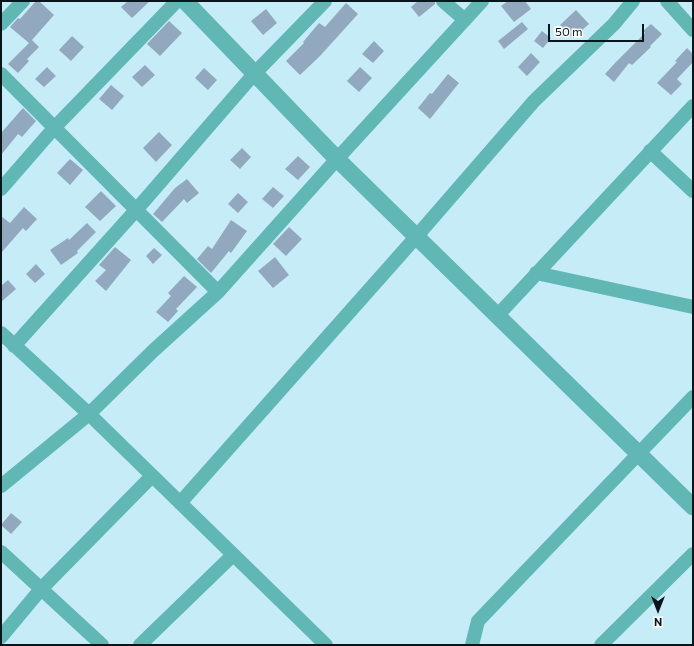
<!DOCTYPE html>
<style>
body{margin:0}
#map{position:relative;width:694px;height:646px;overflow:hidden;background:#c6ecf8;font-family:Commissioner,sans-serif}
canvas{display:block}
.frame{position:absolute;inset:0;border:2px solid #08151a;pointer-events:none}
.north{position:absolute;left:638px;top:590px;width:40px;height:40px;-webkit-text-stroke:3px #fff;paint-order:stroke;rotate:180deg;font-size:11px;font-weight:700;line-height:16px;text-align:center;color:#08151a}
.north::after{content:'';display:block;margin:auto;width:14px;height:18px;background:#08151a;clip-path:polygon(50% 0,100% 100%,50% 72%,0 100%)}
.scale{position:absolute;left:548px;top:24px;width:96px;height:18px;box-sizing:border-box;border:2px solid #08151a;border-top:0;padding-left:5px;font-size:12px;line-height:14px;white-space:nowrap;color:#08151a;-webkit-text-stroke:3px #fff;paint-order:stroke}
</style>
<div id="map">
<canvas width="694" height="646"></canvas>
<div class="frame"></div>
<div class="north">N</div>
<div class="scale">50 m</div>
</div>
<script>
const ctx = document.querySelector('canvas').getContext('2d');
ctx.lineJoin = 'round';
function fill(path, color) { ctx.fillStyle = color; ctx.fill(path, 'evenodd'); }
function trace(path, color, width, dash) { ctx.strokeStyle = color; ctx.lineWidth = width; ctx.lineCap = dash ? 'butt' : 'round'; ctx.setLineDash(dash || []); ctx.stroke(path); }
fill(new Path2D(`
 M36,1H39L54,15L32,40L39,47L27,59L29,61L18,73L8,64L29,43L10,27L18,18L20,19Z
 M128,1H150L132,18L121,7Z
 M418,1H435V4L419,17L411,7Z
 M508,1H525L531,9L514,22L501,6Z
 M346,3L358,14L320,56L300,75L286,61L304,43L303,42L319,23L325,27Z
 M266,9L277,23L263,35L251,21Z
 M576,10L589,24L573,38L560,25Z
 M169,21L182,33L160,56L147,44Z
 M522,22L528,29L504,49L498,41Z
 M651,24L662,34L650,46L651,47L632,65L629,63L614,82L605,74L615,63L645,33L643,31Z
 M542,31L551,38L543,48L534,41Z
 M72,36L84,47L71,61L59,50Z
 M374,41L384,51L373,63L362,54Z
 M687,48L693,54V62L677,79L682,84L671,95L657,83L677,62L675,61Z
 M531,53L540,62L527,76L518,67Z
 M145,65L155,75L142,87L132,77Z
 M47,67L56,76L44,87L35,79Z
 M360,67L372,78L359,92L347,81Z
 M204,68L217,80L208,90L195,78Z
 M448,74L459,83L430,119L418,108L430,93L432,94Z
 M111,85L124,96L112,110L99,99Z
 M23,108L36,121L22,137L18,134L1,155V133Z
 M159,132L172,145L156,162L143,148Z
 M242,148L251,157L240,169L230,160Z
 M298,156L310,167L298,180L285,169Z
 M70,159L83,170L70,185L57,173Z
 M187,179L199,193L187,203L184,199L162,222L153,214L175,188Z
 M273,187L284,196L273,208L262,199Z
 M101,191L116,206L100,221L85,207Z
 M238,193L248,202L238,213L228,204Z
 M24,207L37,219L26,231L23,228L1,253V216L10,223Z
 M231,220L247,231L231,253L229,251L211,273L197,259L208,246L212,249Z
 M87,223L96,232L77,251L78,253L61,265L50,250L68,238L69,240Z
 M289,227L302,239L286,256L273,244Z
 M115,247L131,260L106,291L95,281L106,270L99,265Z
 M154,248L162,255L153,264L146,256Z
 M275,257L289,275L273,288L258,271Z
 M36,264L45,274L35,283L26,274Z
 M184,276L197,287L176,309L178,311L168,322L156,312L171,296L168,293Z
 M8,280L16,289L1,302V286Z
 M11,513L22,522L11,534L1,525Z`), '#91a8bf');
trace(new Path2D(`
 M443,1L465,20
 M667,1L693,30
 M1,24L23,1
 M1,74L218,292
 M650,151L693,191
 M1,189L55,127L177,1
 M536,273L693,307
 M497,316L693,106
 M1,333L89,414L326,645
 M14,346L137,209L254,74L325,1
 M1,486L89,414L153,351L218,292L337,159L482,1
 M180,503L416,237L534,101L614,24L633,1
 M1,552L102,645
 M1,637L41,589L152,476
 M140,645L233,555
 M472,645L478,621L693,397
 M601,645L693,554`), '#61b7b3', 14);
trace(new Path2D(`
 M185,1L337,159L693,507`), '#61b7b3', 17);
</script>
